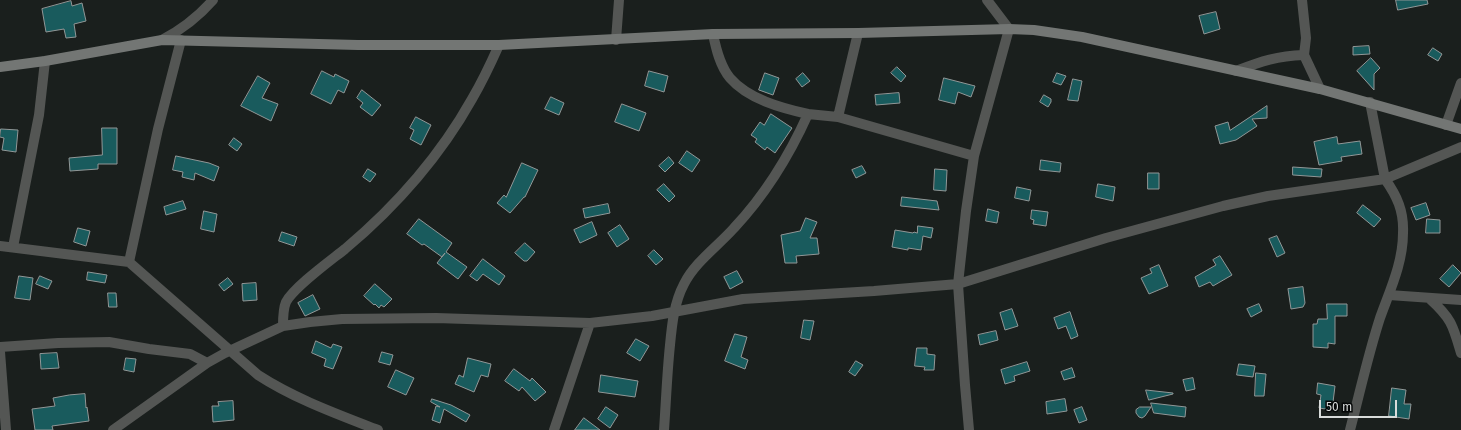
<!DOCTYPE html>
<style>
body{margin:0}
#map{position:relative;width:1461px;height:430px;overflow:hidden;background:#1a1f1d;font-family:"Fira Sans",sans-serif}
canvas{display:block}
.scale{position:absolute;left:1319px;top:400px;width:78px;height:18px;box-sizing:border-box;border:2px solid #d8dbda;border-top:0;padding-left:5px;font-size:12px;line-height:14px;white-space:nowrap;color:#d8dbda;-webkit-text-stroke:3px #060808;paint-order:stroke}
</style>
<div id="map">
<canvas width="1461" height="430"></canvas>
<div class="scale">50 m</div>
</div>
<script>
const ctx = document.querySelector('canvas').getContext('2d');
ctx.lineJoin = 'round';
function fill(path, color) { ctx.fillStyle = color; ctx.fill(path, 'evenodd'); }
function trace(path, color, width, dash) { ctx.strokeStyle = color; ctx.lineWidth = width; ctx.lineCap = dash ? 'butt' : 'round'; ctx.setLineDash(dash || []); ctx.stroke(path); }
const building = new Path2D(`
 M1396,0H1427L1428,4L1398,10Z
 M71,1L72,6L82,3L86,21L74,24L76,37L66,38L64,29L46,32L42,9Z
 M1216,12L1220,29L1204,34L1199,16Z
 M1369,46L1370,54L1353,55V47Z
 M1433,48L1442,54L1438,61L1428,55Z
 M1371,58L1380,68L1374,74V90L1357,71Z
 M897,67L906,76L901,82L891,73Z
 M322,71L334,77L335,74L349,81L344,93L338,90L331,104L311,94Z
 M649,71L668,76L664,92L645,86Z
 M765,73L779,78L773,95L759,90Z
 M803,73L810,81L802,87L796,79Z
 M1057,73L1066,76L1061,85L1053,82Z
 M258,76L270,83L262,98L278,104L271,121L241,106Z
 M944,78L975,86L971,97L958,92L955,104L939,100Z
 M1073,79L1082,81L1078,101L1068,100Z
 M362,90L381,105L372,116L360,107L363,103L357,98Z
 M899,93L900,103L876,105L875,95Z
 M1044,95L1051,99V102L1048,107L1040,102Z
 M551,97L564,103L559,115L545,109Z
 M622,104L646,113L639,131L615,122Z
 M1267,106V118L1252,119L1257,126L1236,140L1220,144L1215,126L1228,122L1230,130Z
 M771,114L792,128L775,153L767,147L765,150L755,142L757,139L751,135L760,122L764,125Z
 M416,117L431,125L421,145L410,139L414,130L410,128Z
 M102,128H117V164H98V169L70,171L69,158L102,155Z
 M1,129L18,130L16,152L2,150L4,138L0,137Z
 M1337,137L1338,144L1360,141L1362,154L1341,157L1342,161L1319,165L1314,142Z
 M234,138L242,144L237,151L229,145Z
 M687,151L700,160L692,172L679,163Z
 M176,156L209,163L219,167L214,181L195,173L194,180L182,177L183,172L173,170Z
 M669,157L674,163L665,172L659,166Z
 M1041,160L1061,163L1060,172L1040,170Z
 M522,163L538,170L525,197H524L510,213L497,203L504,195L506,197Z
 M862,166L866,173L856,178L852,170Z
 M1293,167L1322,169L1321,177L1293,175Z
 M368,169L376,174L370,182L363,177Z
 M935,169L947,170L946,191L934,190Z
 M1148,173H1159V189H1148Z
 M664,184L675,196L669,202L657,190Z
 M1098,184L1115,187L1113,201L1096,197Z
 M1017,187L1031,190L1029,201L1015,198Z
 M902,197L937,201L939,210L901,206Z
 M183,201L186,209L166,215L164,207Z
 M1426,203L1430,215L1416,220L1411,208Z
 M608,204L610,213L585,218L583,209Z
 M1363,205L1381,219L1374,227L1357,213Z
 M988,209L999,212L997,223L986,221Z
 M1032,210L1048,212L1046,226L1033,224L1034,220L1031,219Z
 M204,211L217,214L214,232L201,229Z
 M806,218L817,222L810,238H817L819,254L796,256L797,263H785L781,235L800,231Z
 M419,219L452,243L446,252L467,267L458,279L437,263L445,253L442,257L424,244L422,245L407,234Z
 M1427,219L1440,220V233H1426Z
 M592,222L597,235L580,243L574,230Z
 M620,225L629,239L617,247L608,233Z
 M918,226L933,228L931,238L923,236L921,250L908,248V250L892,247L895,230L913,233L914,232L917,233Z
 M78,228L90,231L86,246L74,242Z
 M282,232L297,237L294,246L279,241Z
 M1277,236L1285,253L1277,257L1269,239Z
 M525,243L535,252L527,261H524L515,253Z
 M654,250L663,259L656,265L648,256Z
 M1220,256L1232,275L1213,286L1210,282L1199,287L1195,277L1216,265L1213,260Z
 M483,259L505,276L499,285L483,274L477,281L470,276Z
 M1159,265L1168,286L1149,294L1141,278L1152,273L1150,269Z
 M1453,265L1461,273L1449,287L1440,279Z
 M737,271L743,282L730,289L724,277Z
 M88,272L107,275L105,283L87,280Z
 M19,276L33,278L30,300L15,298Z
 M40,276L52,281L48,289L36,284Z
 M228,278L233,284L224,291L219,285Z
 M256,283L257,300L243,301L242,284Z
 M375,284L392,299L384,307L381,305L379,308L375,304L374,305L364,296Z
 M1303,287L1305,303L1303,307L1291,309L1288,289Z
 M108,293H116L117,307H109Z
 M313,295L320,309L305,316L298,303Z
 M1259,304L1262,311L1251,317L1247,309Z
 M1327,304H1347V316H1335V344L1328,343V348L1313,347V324H1317L1318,319H1327Z
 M1012,309L1018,326L1005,330L1000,313Z
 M1070,312L1078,336L1071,339L1066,326L1058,329L1054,318Z
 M804,320L814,321L810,340L801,338Z
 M996,331L998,340L980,345L978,335Z
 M735,334L747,337L741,357L748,360L745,369L725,361Z
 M636,339L649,346L640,361L627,353Z
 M316,341L331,348L333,344L342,347L333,369L324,366L326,359L312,353Z
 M917,348H927V354L935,355L934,370H924L925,367L915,366Z
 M382,352L393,355L390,365L379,362Z
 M57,353L59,368L41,369L40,354Z
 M126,358L136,359L134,372L124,370Z
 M468,358L491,364L488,377L481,375L474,392L455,384L459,375L463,377Z
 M856,361L863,365L855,376L849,372Z
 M1027,362L1030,371L1014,376L1015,381L1005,384L1001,370Z
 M1239,364L1255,366L1253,377L1237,375Z
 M1072,368L1075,377L1064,380L1061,372Z
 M514,369L530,381L532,378L546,392L535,401L522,387L519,391L505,381Z
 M396,370L414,378L406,395L388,387Z
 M1256,373L1266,374L1264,396H1255Z
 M601,375L638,381L635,397L599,392Z
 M1193,378L1195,389L1186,391L1183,380Z
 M1318,383L1335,386L1332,410L1319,408L1321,395L1317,394Z
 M1392,388L1406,390L1404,404H1411L1409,419L1389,416Z
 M1146,390L1173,393V394L1149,400Z
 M85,394L86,408L87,407L89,421L52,426L53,430H35L32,409L55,406L53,398L69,395Z
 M432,399L451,405L470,415L466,422L444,409L440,423L432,420L436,406L440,407L431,402Z
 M1065,399L1067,411L1047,414L1046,402Z
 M233,401L234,420L213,422L212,406H219L218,402Z
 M1151,403L1186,407L1185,417L1154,413Z
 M606,407L618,415L610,428L598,419Z
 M1082,407L1087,420L1079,423L1074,410Z
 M1140,407H1151L1145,416L1142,418L1139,417L1136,413V410Z
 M584,418L600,430H575Z`);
fill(building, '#195b5d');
trace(building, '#919797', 1);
trace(new Path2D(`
 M1302,0L1306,38L1304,55L1320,89
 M162,40C181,30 199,16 213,0
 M616,40L619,0
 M1236,71C1262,61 1277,56 1304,55
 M808,114L838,117L974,156
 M838,117L858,33
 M1446,125L1461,83
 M0,246L129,262L158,129L181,40
 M13,247L39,115L45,61
 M129,262L258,375C295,399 337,414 378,430
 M1389,295L1461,300
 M1430,299C1452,319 1453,326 1461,353
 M283,326L310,322L342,319L436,318L590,323L652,316L743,299L874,291L958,284L1106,238L1223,206L1268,196L1385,179L1370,102
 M0,347L58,343L109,342L149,349L190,354L207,363
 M0,352L6,430
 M113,430L207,363L225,353L283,326C283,318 283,309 286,302C294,287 330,261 345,249C395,207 440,156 472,99C482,82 491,63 499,45
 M554,430L590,323
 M664,430C666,402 667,374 670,345C672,324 674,303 684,284C695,262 718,246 734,228C765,195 790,154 808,114C781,108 748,99 730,78C720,66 716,49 713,34
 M969,430L965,385L958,284L966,211L974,156L1009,29L987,0
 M1350,430C1360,392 1368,355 1380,318C1390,290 1403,263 1403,233C1404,211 1397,196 1385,179L1461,147`), '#545654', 10);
trace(new Path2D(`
 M0,67L45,61L162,40L358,45H499L713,34L858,33L1009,29L1034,30L1082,37L1320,89L1461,129`), '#737674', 10);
</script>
